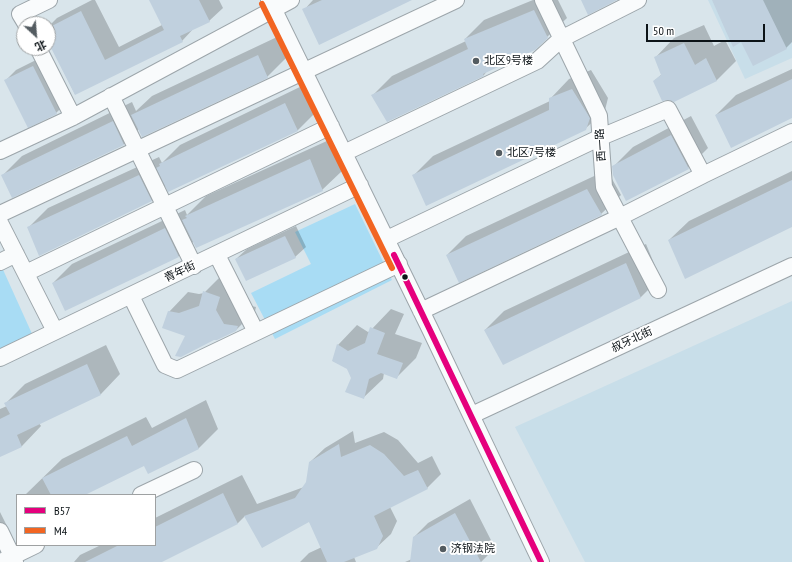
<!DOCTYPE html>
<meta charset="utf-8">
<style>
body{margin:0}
#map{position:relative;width:792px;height:562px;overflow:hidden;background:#d9e5eb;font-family:"PT Sans Narrow","Noto Sans SC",sans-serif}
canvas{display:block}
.legend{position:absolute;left:16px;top:494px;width:140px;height:52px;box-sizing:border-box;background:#fff;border:1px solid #9ea1a2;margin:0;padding:5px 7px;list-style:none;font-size:12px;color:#0c1317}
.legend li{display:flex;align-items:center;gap:8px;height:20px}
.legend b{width:20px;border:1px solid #9ea1a2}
.north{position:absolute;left:16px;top:16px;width:40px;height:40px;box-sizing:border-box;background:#fff;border:1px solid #9ea1a2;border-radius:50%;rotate:154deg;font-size:11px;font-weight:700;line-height:16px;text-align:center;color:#0c1317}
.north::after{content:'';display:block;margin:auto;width:14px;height:18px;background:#545c61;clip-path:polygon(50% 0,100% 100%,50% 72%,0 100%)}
.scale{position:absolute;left:646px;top:24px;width:119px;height:18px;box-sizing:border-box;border:2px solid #0c1317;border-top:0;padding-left:5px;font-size:12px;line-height:14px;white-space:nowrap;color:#0c1317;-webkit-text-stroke:3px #fff;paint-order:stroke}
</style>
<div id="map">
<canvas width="792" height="562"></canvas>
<ul class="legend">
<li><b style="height:5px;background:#e5007d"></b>B57</li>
<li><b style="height:5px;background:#f26522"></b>M4</li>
</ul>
<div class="north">北</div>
<div class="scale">50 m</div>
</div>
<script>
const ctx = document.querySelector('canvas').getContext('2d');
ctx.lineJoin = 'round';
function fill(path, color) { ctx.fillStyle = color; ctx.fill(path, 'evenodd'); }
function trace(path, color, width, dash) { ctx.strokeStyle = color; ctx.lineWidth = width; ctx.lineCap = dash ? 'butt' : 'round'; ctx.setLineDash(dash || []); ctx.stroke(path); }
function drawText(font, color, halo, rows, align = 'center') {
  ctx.font = font + ' "PT Sans Narrow","Noto Sans SC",sans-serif'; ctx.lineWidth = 4; ctx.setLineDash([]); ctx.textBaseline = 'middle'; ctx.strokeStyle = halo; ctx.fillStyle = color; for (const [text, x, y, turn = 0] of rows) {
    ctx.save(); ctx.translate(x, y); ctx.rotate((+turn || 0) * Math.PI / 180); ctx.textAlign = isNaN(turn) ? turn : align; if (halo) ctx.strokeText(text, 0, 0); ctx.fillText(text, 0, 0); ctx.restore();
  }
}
fill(new Path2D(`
 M708,0H792V58L745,79Z
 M792,301V562H585L515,427Z`), '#c8dee9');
fill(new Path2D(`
 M355,204L392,280L275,339L251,293L311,264L295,232Z
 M0,263L33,336L0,351Z`), '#a8dcf4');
fill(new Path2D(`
 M92,0H95L119,47L162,25L150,0H219L223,8L209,21L195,27L182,41L75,94L48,40V27L57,18Z
 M313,0H410L304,10Z
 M533,0H558L567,18L547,37L488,70L484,75L388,120L373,95L392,76L466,41L465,39L484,20Z
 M713,0H792V42L786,48L742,41Z
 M704,25L714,46L725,40L736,61L716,81H654L662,74L655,58L674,38Z
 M277,37L286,58L267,77L139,129L124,144L13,196L3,175L22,156L132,102L136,111L152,96Z
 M44,56L67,102L56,113L5,81L16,70Z
 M792,69V117L716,115L736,95Z
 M591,70L608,98L605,110L585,129L413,176L433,156L550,101V99L569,79Z
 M304,85L317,111L298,130L169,190L166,186L151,201L29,227L48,208L159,157L162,163L180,145Z
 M691,116L708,148L688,168L613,167L633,147Z
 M329,140L342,171L322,190L194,241L179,256L53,283L72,264L185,210L187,215L206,196Z
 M607,170L621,195L601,214L447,255L466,236Z
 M792,171V226L669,240L689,221Z
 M296,226L306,247L295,257L236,259L247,249Z
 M646,244L660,278L641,297L504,363L485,330L504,311Z
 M224,273L238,277L235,290L243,304L256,307L255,311L236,330L186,335L169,312L188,292L199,294L204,293Z
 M391,309L404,314L395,334L422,343L416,358L397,377L384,373L383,379L363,398L347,368L333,361L338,345L357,325L368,332L370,331Z
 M106,345L120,374L101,394L39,423L41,426L22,446L0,456V409L7,406L6,403L25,384Z
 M206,400L218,429L198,449L144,465L83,495H25L62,459L146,417L152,428Z
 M353,431L355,443L384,432L398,440L418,463L432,456L441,474L427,488L390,507L397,521L391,534L376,548L354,557L356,562H300L309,553L322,547L309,521L245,516L238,523L160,562H74L80,555L101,545H155V518L242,475L257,504L304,487L307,482L310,462L325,448Z
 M470,499L495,548L481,562H405L412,559L414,537L428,523Z
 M0,512L7,526L0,534Z`), '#0003');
fill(new Path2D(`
 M149,0H199L210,22L180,36L183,42L75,95L48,42V28L81,11L105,60L164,30Z
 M322,0H412L319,45L302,9Z
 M581,0H617L588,15Z
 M712,0H763L787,49L753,66L741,42L733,47Z
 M534,10L548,38L535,50L483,74L484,76L387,122L371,95L468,49L464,39Z
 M684,43L695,65L706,58L717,81L674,102L669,100L662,101L653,81L661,75L654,57Z
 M258,55L268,78L142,137L131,115Z
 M33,66L57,114L28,128L4,80Z
 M792,79V118L731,148L715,115Z
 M572,89L590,118L586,130L426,206L412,175L549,110V98Z
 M285,103L298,131L168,192L156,168L160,166L159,164Z
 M113,121L124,145L12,198L1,175Z
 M671,135L689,169L626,201L613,175L612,166Z
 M310,159L323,191L196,248L182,220L187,218L185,216Z
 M139,175L152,201L39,256L27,227Z
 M792,180V227L685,279L668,240Z
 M587,189L602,215L459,283L446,255Z
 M165,228L179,257L65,311L52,283Z
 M285,236L296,258L246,281L235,259Z
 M626,263L641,298L503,365L484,330Z
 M203,291L220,297L216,310L224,324L238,326L236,331L217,340H214L181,357L175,356L185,336L162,328L168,311L179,313L199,306Z
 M370,327L385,333L377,354L403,363L397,379L381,373L369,379L364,399L345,392L351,378L347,369L332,361L337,344L348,351L365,343Z
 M87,364L101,395L17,435L22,447L0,457V419L10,414L4,403Z
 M186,418L199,449L148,474L144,466L85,495H51L42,478L127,436L132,446Z
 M339,444L341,457L370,445L384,454L404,476L418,470L428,489L374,516L383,536L377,549L344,562H327L309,522L262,548L244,516L295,498L306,482L309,462Z
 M223,493L238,524L162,562H85L119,545H155V527Z
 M455,513L481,562H410L413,537Z`), '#c0d0de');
const minor = new Path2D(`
 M269,0L430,329L541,562
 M543,0L599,116L604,187L658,290
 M26,24L20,14L49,0
 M38,48L73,117
 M111,96L194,266
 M0,151L73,117L291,0
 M344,153L537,61L561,39L638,0
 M703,175L792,132
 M0,214L456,0
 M0,223L55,331
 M387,239L601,137L668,109L703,175L620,217L421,311
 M217,255L256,332
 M0,262L16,254
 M26,273L331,126
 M131,296L165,365L177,370L399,264
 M0,358L360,185
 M472,415L792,266
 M141,495L194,470
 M0,531L15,562
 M1,562L36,545`);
trace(minor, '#9ca5aa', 18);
trace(minor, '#f9fbfc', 16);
trace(new Path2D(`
 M394,255L541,562`), '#e5007d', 6);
trace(new Path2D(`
 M262,4L392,268`), '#f26522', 6);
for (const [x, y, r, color] of [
 [476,61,4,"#545c61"],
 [499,153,4,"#545c61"],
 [405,277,3.5,"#0c1317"],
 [443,549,4,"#545c61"]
]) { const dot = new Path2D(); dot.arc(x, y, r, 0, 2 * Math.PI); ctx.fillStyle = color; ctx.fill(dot); trace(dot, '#fff', 1.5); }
drawText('11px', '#0c1317', '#fff', [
 ["北区9号楼",484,61],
 ["北区7号楼",507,153],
 ["济钢法院",451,549]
], 'left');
drawText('11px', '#0c1317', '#fff', [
 ["西一路",601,145,-94],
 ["青年街",180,272,-26],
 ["叔牙北街",632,340,-25]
]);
</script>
